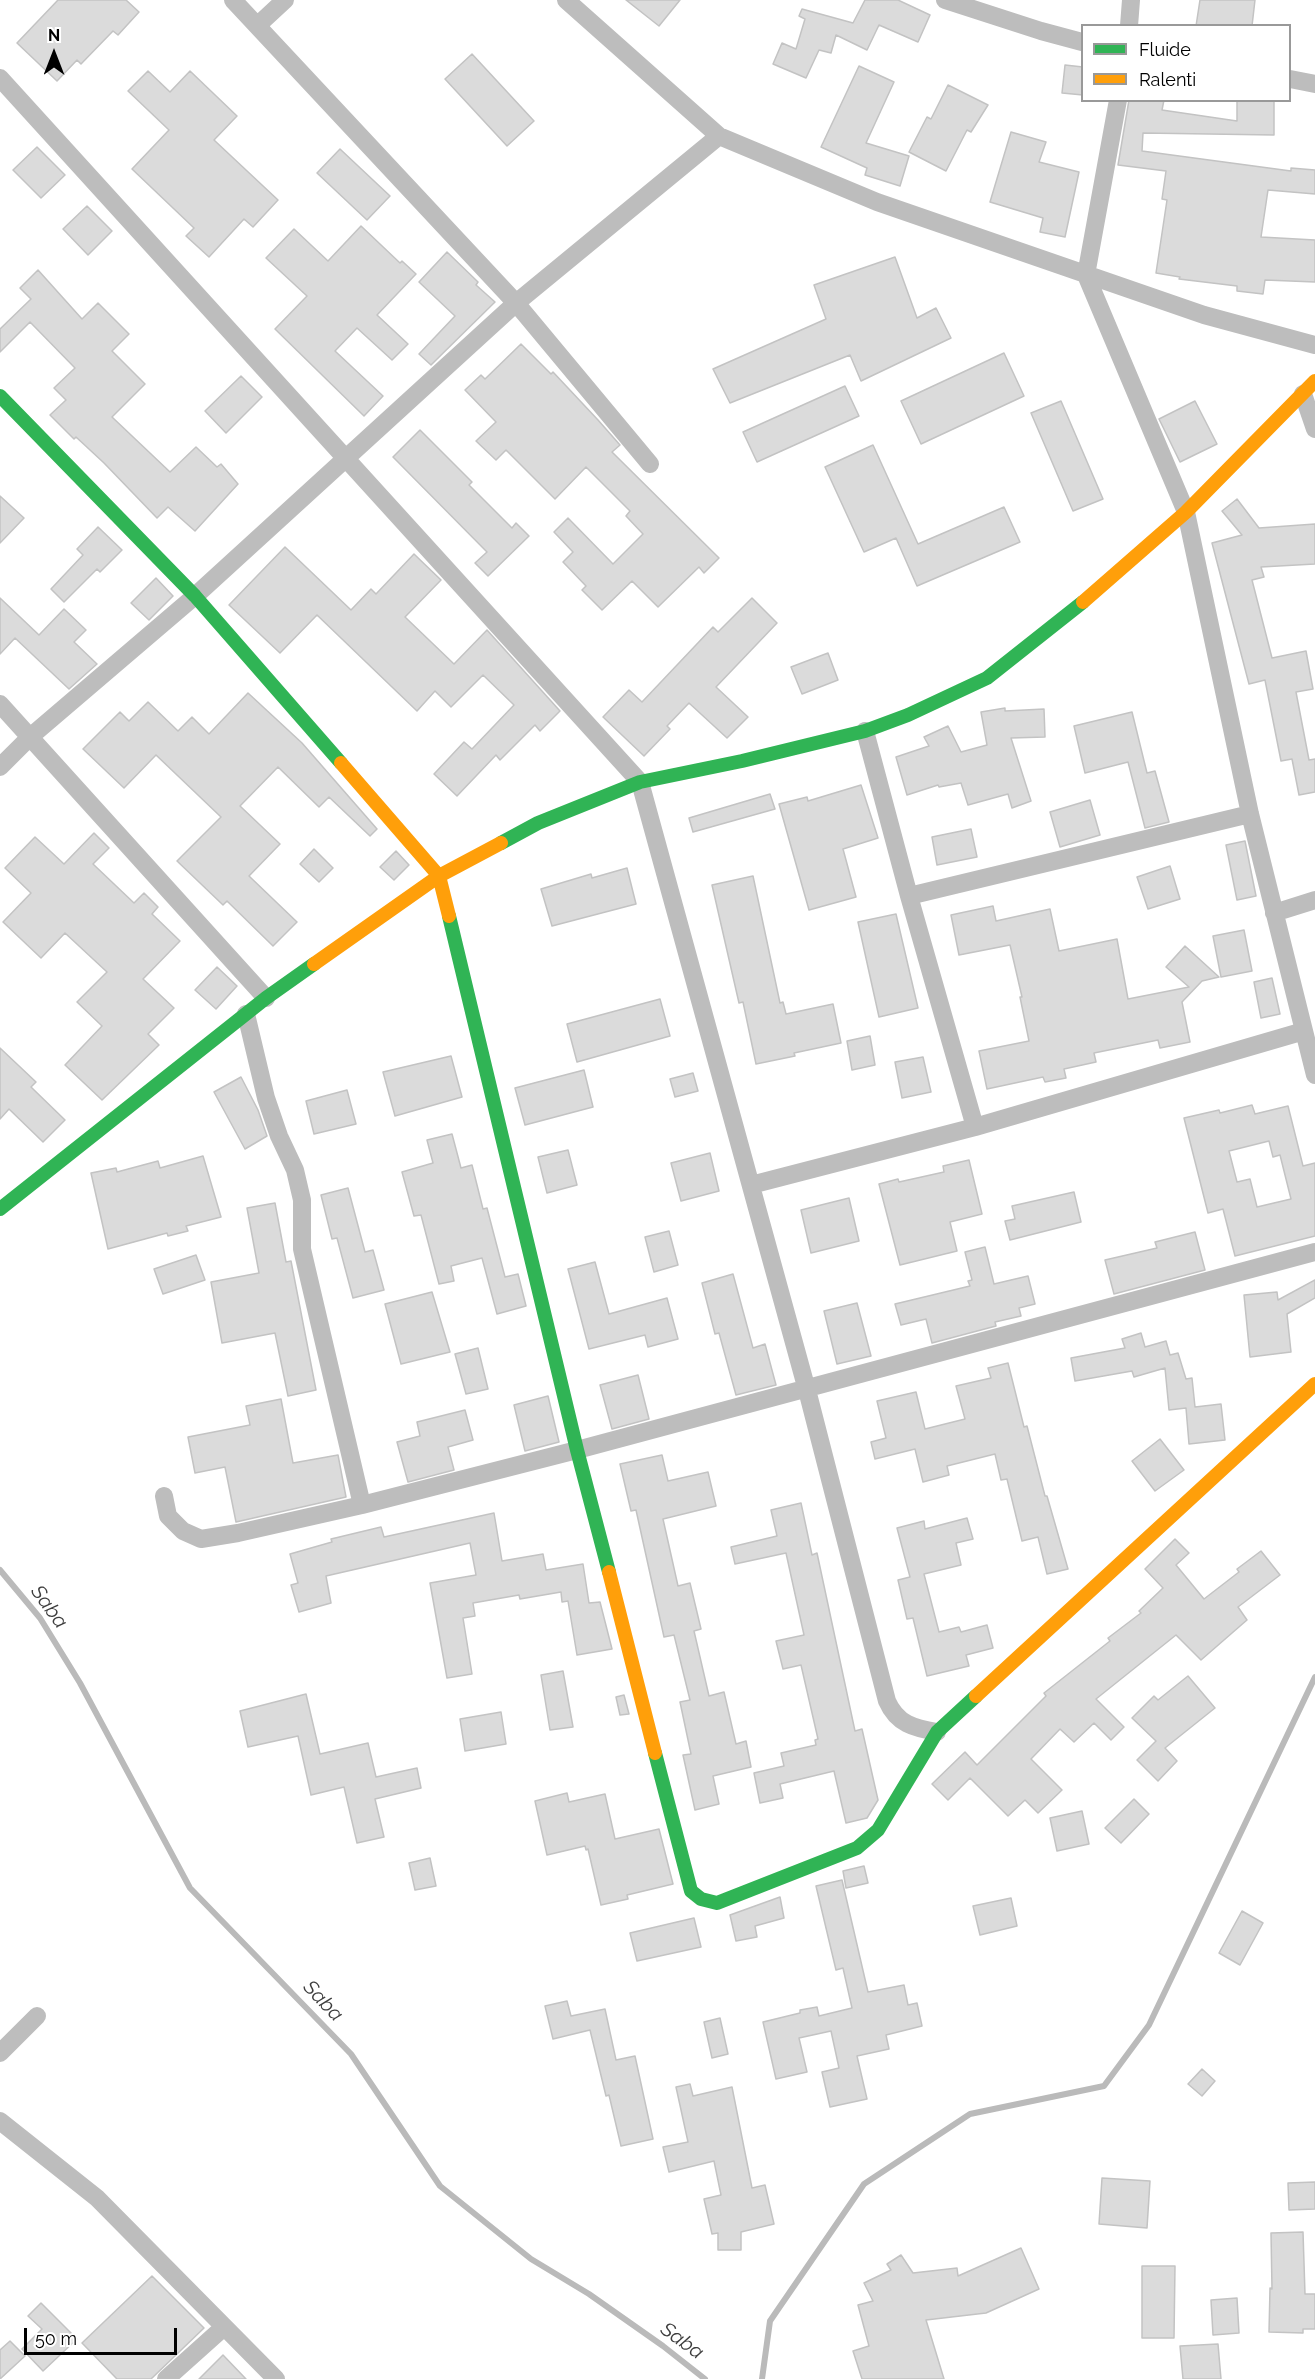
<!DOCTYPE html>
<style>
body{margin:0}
#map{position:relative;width:1315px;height:2379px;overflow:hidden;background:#fff;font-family:Raleway,sans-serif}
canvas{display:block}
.legend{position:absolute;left:1081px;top:24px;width:210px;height:78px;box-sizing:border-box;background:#fff;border:2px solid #999;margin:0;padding:8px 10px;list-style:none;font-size:18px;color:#000}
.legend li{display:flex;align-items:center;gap:12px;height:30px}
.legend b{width:30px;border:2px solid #999}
.north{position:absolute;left:24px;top:24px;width:60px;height:60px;-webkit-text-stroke:4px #fff;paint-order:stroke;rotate:0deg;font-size:16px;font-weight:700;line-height:24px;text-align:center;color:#000}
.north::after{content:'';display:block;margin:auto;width:21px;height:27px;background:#000;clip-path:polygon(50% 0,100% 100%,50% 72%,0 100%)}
.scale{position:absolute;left:24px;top:2328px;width:153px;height:27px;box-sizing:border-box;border:3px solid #000;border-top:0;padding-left:8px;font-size:18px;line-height:21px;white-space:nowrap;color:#000;-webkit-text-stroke:4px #fff;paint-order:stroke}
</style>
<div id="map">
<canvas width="1315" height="2379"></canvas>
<ul class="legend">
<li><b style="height:8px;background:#30b455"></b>Fluide</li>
<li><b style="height:8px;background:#ff9f0a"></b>Ralenti</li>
</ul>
<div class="north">N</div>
<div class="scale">50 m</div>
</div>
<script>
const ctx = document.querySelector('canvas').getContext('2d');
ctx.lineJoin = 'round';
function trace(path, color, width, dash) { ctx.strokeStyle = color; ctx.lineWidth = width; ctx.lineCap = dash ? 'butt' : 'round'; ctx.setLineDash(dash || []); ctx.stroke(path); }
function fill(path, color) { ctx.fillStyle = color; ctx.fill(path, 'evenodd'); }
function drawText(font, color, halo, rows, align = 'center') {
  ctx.font = font + ' Raleway,sans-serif'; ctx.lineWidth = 6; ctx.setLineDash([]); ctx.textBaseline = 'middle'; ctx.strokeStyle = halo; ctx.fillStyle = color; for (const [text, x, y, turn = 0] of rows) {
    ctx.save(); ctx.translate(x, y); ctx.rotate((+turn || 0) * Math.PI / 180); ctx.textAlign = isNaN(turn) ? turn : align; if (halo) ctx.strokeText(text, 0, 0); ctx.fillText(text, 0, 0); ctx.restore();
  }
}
trace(new Path2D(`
 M0,1570L40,1618L80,1683L190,1888L351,2054L440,2186L531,2259L589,2294L663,2346L705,2379
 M762,2379L770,2321L864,2184L970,2114L1104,2086L1149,2025L1315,1677`), '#bababa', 6);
const building = new Path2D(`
 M58,0H126L139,12L118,35L113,31L81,64L77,60L57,81L17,43Z
 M626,0H680L659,26Z
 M865,0H898L930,15L918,42L879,25L867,50L836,35L831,53L819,50L806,78L773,64L782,43L796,49L805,19L799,16L802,9L853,23Z
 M1200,0H1255L1252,26H1196Z
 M472,54L534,121L507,146L445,79Z
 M1065,65L1083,67V95L1062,93Z
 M859,66L894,82L866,143L909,156L900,186L865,175L867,168L821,147Z
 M148,71L170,92L190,71L237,116L214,140L278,200L253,227L244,219L209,257L186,236L194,228L132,169L169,130L128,91Z
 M948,85L988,105L971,132L967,130L946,171L909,152L927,117L931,119Z
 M1129,100H1164L1162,110L1237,121V100H1274V135L1143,133L1142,151L1291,171V168L1315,170V194L1268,190L1261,237L1315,240V282L1265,280L1263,294L1237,291V286L1179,279L1180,277L1156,273L1167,200L1162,199L1166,171L1118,165Z
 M1011,132L1046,142L1039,162L1079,172L1065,237L1040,232L1043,218L990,202Z
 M37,147L65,175L41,198L13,170Z
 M340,149L390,196L367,220L317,173Z
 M87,206L112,231L88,255L63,229Z
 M361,226L400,263L402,261L416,274L377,315L408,344L392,360L357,328L335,351L383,396L364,416L275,329L307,296L266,258L294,229L328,261Z
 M447,252L478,282L476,285L495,302L431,365L419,354L455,316L419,282Z
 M895,257L917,318L936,308L951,338L861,381L850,355L730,403L713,369L826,319L814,285Z
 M38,270L82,319L98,303L129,334L112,351L145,384L112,417L170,472L196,447L217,467L221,464L238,484L195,531L168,507L157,518L104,463L76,437L74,439L50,415L66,400L54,388L75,368L30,322L0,352V329L31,299L20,288Z
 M521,344L551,374L553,372L598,420L620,445L612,452L719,558L704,573L699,567L658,607L632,581L602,610L582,590L586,586L563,562L573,552L554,532L568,518L613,564L643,534L626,516L630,511L586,467L555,499L506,450L496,460L476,441L496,422L465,390L481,375L485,379Z
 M1004,353L1024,396L921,444L901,401Z
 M241,376L262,397L226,433L205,411Z
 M845,386L859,416L757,462L743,432Z
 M1061,401L1103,499L1073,511L1031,413Z
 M1195,401L1217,444L1180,462L1159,419Z
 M420,430L472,482L469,485L512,528L516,523L529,536L488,576L475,563L487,552L393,457Z
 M873,445L918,544L1004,507L1020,542L917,586L896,538L864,552L825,467Z
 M0,496L24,518L0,543Z
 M1237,499L1259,528L1315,524V564L1261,567L1264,577L1252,580L1272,658L1306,651L1313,689L1296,692L1309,760L1315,759V792L1299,795L1292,759L1281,761L1265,680L1249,684L1212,543L1242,535L1222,511Z
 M98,527L122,550L100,572L97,569L64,602L51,589L83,555L77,549Z
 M285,547L351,610L371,589L376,594L414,554L441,580L405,617L454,664L487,630L560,711L540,731L535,725L500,760L496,755L457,796L434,774L464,742L472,749L514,705L483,675L451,707L435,691L417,711L317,615L280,653L229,605Z
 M156,578L173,596L149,620L131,603Z
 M0,598L39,635L64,609L86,630L74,642L97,664L69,689L15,638L0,654Z
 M752,598L777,623L716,687L748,717L727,738L689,703L667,726L670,729L644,756L603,717L629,690L642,702L713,627L718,632Z
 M828,653L838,680L802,694L791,667Z
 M248,693L302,743L377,829L370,836L329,797L319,807L278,767L240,806L280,844L249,876L297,922L273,946L227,901L223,905L177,861L221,817L156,755L124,788L83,749L120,712L129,721L148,702L178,731L192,717L209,734Z
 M1005,708V711L1044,709L1045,737L1011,738L1031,801L1012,808L1008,794L968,805L961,783L939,787L938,785L907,795L896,757L929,746L924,737L948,726L961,752L987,745L981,712Z
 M1132,712L1147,773L1155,771L1169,822L1145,828L1128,762L1085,773L1074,726Z
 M861,785L878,838L843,849L856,897L809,910L779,804L807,797L808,801Z
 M770,794L775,809L693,832L689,818Z
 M1090,800L1100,835L1060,847L1050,812Z
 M971,829L977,857L937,865L932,837Z
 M94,833L109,848L93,864L134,903L144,893L158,907L152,914L180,941L143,979L174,1008L148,1034L159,1045L102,1100L65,1065L102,1026L77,1002L107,972L65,933L41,958L3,922L31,893L5,868L35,837L64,864Z
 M1245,841L1256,896L1237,900L1226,845Z
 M314,849L333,868L319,882L300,864Z
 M396,851L409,865L394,880L380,867Z
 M1170,866L1180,899L1148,909L1137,877Z
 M627,868L636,904L552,926L541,889L591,874L592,878Z
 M753,876L780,1003L783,1002L786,1014L833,1004L841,1043L794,1053L795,1056L756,1064L743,1002L739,1003L712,885Z
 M993,906L996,921L1050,909L1059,951L1117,939L1128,999L1189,987L1166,967L1185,946L1219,977L1202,981L1182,1002L1190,1042L1160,1048L1158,1040L1094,1053L1096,1062L1064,1069L1066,1078L1045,1082L1043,1077L987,1089L979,1051L1029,1041L1020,997H1022L1010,945L959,955L951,915Z
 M896,914L918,1008L879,1017L858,922Z
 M1244,930L1252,971L1221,977L1213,936Z
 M217,967L237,986L216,1009L195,990Z
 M1272,978L1280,1014L1261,1018L1254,982Z
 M660,999L670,1036L577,1062L567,1024Z
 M870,1036L875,1065L852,1070L847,1041Z
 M0,1048L36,1082L31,1087L65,1120L43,1142L9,1109L0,1119Z
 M451,1056L462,1097L395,1116L383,1072Z
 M923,1057L931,1092L902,1098L895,1062Z
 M584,1070L593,1107L525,1125L515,1088Z
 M693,1073L698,1091L675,1097L670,1079Z
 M241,1077L258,1110L267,1136L245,1149L214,1092Z
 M347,1090L356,1124L314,1134L306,1101Z
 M1252,1105L1255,1114L1288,1106L1303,1166L1315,1163V1236L1235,1256L1223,1209L1208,1213L1184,1118L1219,1110L1220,1113ZM1269,1141L1273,1157L1280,1155L1291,1199L1257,1207L1250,1179L1237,1182L1229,1151Z
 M452,1134L461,1168L472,1165L483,1209L487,1208L505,1277L518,1274L526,1306L497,1314L482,1258L451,1266L454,1281L439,1284L421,1215L414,1216L402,1172L433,1163L427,1140Z
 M568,1150L577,1185L547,1193L538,1157Z
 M710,1153L719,1191L681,1201L671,1163Z
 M203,1156L221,1217L186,1226L188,1231L168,1236L167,1233L108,1249L91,1173L116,1168L117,1172L158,1161L160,1168Z
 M969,1160L982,1214L950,1222L957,1251L900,1265L879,1184L898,1179L899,1182L944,1172L943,1166Z
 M348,1188L365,1252L373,1250L384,1290L353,1298L337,1238L332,1239L321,1195Z
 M1074,1192L1081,1222L1010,1240L1005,1221L1015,1219L1012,1206Z
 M849,1198L859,1241L811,1253L801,1210Z
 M275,1203L286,1262L291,1261L316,1390L288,1396L275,1333L222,1343L211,1282L259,1273L247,1208Z
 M669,1231L678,1265L654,1272L645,1237Z
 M1195,1232L1205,1270L1114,1294L1105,1260L1157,1248L1155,1242Z
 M985,1247L994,1284L1028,1276L1035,1304L1019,1308L1021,1316L995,1322L996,1326L932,1343L926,1319L901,1325L895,1304L970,1286L968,1281L972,1280L965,1252Z
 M196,1255L205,1280L163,1294L154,1269Z
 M595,1262L609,1314L667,1298L678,1339L648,1347L645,1335L589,1349L568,1269Z
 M733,1274L753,1348L765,1344L776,1385L736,1395L719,1333L715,1334L702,1283Z
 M1315,1280V1298L1287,1314L1291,1352L1250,1357L1244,1295L1277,1292L1278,1300Z
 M432,1292L450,1352L401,1364L385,1304Z
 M857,1303L871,1356L837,1364L824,1311Z
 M1141,1333L1145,1347L1166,1341L1170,1355L1178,1353L1186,1379L1192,1378L1195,1407L1221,1404L1225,1440L1189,1444L1186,1408L1169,1410L1165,1368L1134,1377L1132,1371L1075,1381L1071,1358L1125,1348L1122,1339Z
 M478,1348L488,1389L466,1394L455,1354Z
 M1008,1363L1024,1427L1027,1426L1045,1496H1047L1068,1569L1047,1574L1038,1537L1022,1541L1007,1479L1001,1480L995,1454L947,1466L949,1475L923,1482L915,1449L875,1459L871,1442L886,1438L877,1401L916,1392L925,1429L965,1419L956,1386L991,1378L988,1368Z
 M638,1375L649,1419L612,1429L600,1385Z
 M548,1396L559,1442L525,1451L514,1405Z
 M281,1399L293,1463L338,1455L346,1497L236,1522L225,1467L195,1473L188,1437L250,1425L246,1406Z
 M465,1410L473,1440L448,1447L454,1470L408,1482L397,1442L420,1436L417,1422Z
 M1160,1439L1184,1470L1155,1491L1132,1461Z
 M662,1455L668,1481L708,1472L716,1506L663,1519L678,1586L690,1583L701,1629L694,1631L709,1696L724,1692L736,1744L746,1741L751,1767L713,1776L719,1804L695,1810L683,1755L691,1754L680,1702L690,1700L674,1635L664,1637L636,1510L631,1511L620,1464Z
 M801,1503L812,1555L817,1553L855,1731L862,1729L878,1800L867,1818L846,1823L834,1771L780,1784L783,1798L760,1803L754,1773L784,1766L781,1753L816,1745L815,1740L818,1739L801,1665L783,1669L776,1641L804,1635L786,1553L735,1564L731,1547L777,1536L771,1510Z
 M494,1513L502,1561L543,1554L546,1570L583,1564L589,1603L600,1602L612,1649L577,1655L568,1601L562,1602L561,1592L520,1599L519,1595L473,1603L475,1616L463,1618L472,1674L447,1678L430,1583L476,1575L470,1543L326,1576L331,1603L299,1612L291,1585L298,1583L290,1554L332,1542L331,1539L381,1527L384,1537Z
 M967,1518L973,1539L956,1543L961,1565L924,1574L939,1632L959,1627L961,1632L987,1625L993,1648L966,1655L969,1666L927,1676L913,1618L907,1619L898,1580L910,1577L897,1528L924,1521L925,1529Z
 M1175,1539L1189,1553L1176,1565L1204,1599L1239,1572L1237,1569L1261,1551L1280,1575L1238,1607L1247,1620L1201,1660L1176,1635L1096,1699L1124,1727L1111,1740L1094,1723L1074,1742L1060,1729L1031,1759L1062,1790L1038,1813L1025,1800L1008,1816L970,1778L948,1800L932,1784L965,1752L977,1765L1046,1696L1044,1693L1110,1641L1108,1638L1141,1613L1139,1611L1163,1588L1145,1569Z
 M563,1671L573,1727L550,1730L541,1675Z
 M1188,1676L1215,1708L1165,1748L1177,1761L1158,1781L1137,1760L1156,1741L1132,1718L1154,1696L1158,1700Z
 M306,1694L320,1754L368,1743L376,1777L417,1768L421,1788L375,1799L384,1837L357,1843L344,1787L311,1795L298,1736L248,1747L240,1711Z
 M624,1695L629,1714L620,1715L616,1697Z
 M501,1712L506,1744L465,1751L460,1719Z
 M567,1793L569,1802L605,1794L615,1839L659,1829L673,1884L627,1895L628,1899L601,1905L588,1849L586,1850L585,1846L547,1855L535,1801Z
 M1134,1799L1149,1814L1121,1843L1105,1828Z
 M1082,1811L1089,1844L1057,1851L1050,1818Z
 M430,1858L436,1886L415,1890L409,1863Z
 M864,1866L868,1883L846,1888L843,1871Z
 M842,1880L868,1992L904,1985L908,2005L917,2003L922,2026L886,2035L889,2049L857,2056L867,2099L830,2107L822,2072L839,2068L831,2031L799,2038L807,2072L776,2079L763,2022L800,2013V2010L817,2007L819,2016L852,2008L843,1968L836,1970L816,1886Z
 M780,1897L784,1918L755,1926L757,1937L736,1941L730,1915Z
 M1011,1898L1017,1926L980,1935L973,1906Z
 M1242,1911L1263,1923L1240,1965L1219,1953Z
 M694,1918L701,1947L637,1961L630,1933Z
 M567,2001L571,2016L605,2009L616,2060L635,2056L653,2139L621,2146L609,2095L606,2096L590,2030L553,2039L545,2006Z
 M720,2018L728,2054L712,2058L704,2022Z
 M1202,2069L1215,2081L1202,2096L1188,2084Z
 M690,2084L693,2096L732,2087L752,2188L765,2185L774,2224L741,2232V2250H718V2233L712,2234L704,2199L721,2195L714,2161L669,2172L663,2147L688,2142L676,2087Z
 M1102,2178L1150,2181L1147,2228L1099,2224Z
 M1315,2182V2209L1289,2210L1288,2183Z
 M1303,2232L1305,2294H1315V2329H1303V2333L1269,2332L1270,2288L1272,2289L1271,2233Z
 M1021,2248L1039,2289L986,2313L926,2320L944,2379H862L853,2351L869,2346L858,2305L873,2301L864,2283L891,2270L887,2264L901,2255L913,2273L957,2268L958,2276Z
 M1142,2266H1175L1174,2338H1142Z
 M152,2276L204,2328L151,2379H117L82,2343Z
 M1237,2298L1239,2333L1213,2335L1211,2300Z
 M41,2303L77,2339L43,2371L22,2349L42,2329L28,2316Z
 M10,2341L25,2356L0,2379V2350Z
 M1218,2344L1221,2379H1183L1180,2346Z
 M223,2355L246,2379H199Z`);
fill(building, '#dbdbdb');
trace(building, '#c3c3c3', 1.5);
trace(new Path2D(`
 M233,0L516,303L650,464
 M566,0L719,136L877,202L1204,315L1315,345
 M945,0L1041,31L1082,42
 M258,25L285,0
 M1129,26L1131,0
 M0,78L640,782L807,1390L887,1701C897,1724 914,1728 937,1732
 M1290,79L1315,84
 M1118,100L1086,275L1186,512L1250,814L1315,1075
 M1303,394L1315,429
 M0,704L266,998
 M865,731L909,896L975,1127
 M0,767L30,737L195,596L516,303L719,136
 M909,896L1250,814
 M1274,913L1315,900
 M246,1014L266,1098L279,1136L295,1170L302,1200V1249L362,1505
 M751,1185L975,1127L1304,1031
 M164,1496L168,1516L183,1531L201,1539L238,1533L362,1505L577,1450L1315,1252
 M0,2053L37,2016
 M0,2121L97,2198L276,2379
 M166,2379L224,2327`), '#bdbdbd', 18);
trace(new Path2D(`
 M0,396L195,596L341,763
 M501,843L538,823L640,782L742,761L865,731L908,715L987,678L1083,602
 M449,916L577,1450L609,1572
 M0,1209L266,998L314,964
 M655,1753L691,1891L701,1899L717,1903L857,1848L878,1830L937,1732L976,1696`), '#30b455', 14);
trace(new Path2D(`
 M1083,602L1186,512L1315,381
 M341,763L439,876L449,916
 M314,964L439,876L501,843
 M609,1572L655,1753
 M976,1696L1315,1384`), '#ff9f0a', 14);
drawText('italic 20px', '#3d3d3d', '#fff', [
 ["Saba",49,1607,54],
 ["Saba",323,2001,46],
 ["Saba",682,2341,36]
]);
</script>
